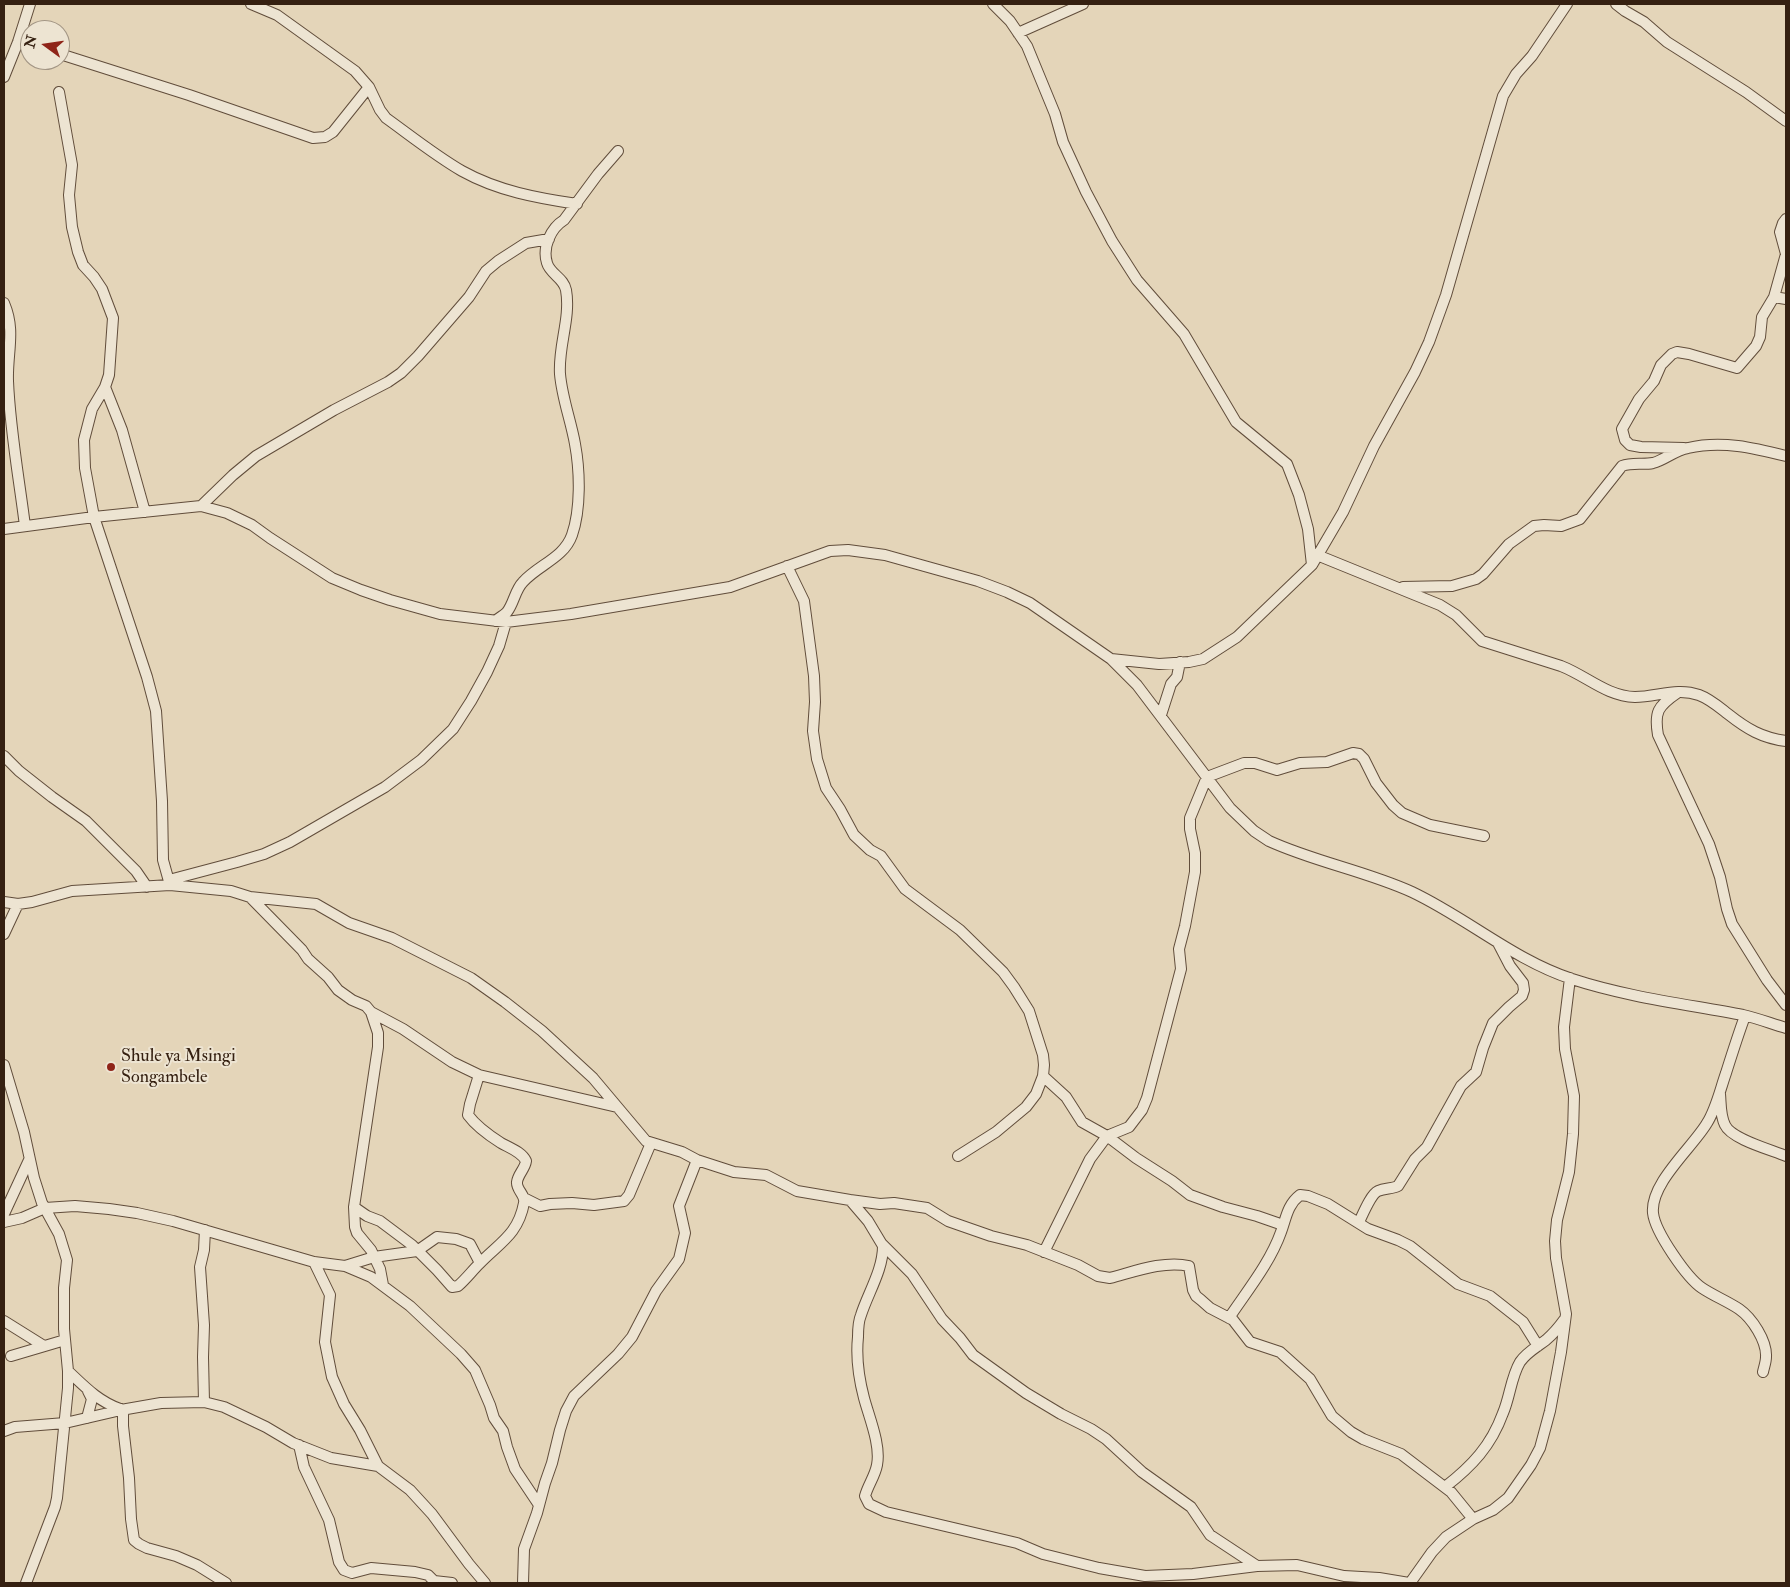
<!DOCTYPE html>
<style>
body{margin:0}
#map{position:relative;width:1790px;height:1587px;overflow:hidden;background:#e4d5b9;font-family:"IM FELL Double Pica",serif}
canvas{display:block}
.frame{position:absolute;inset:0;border:5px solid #352011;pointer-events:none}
.north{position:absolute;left:20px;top:20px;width:50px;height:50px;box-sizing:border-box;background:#ede4d2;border:1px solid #a39685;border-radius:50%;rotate:284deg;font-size:14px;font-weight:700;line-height:20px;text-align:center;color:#352011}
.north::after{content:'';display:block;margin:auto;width:18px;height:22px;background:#8f2418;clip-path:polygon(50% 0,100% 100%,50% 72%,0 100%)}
</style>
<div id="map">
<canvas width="1790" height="1587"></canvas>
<div class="frame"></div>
<div class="north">N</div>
</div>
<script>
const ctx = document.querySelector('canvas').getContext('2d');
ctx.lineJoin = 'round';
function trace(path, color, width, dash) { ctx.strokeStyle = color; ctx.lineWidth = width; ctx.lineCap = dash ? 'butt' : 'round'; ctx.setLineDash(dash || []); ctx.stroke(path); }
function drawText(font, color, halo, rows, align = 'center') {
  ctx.font = font + ' "IM FELL Double Pica",serif'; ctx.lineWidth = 4; ctx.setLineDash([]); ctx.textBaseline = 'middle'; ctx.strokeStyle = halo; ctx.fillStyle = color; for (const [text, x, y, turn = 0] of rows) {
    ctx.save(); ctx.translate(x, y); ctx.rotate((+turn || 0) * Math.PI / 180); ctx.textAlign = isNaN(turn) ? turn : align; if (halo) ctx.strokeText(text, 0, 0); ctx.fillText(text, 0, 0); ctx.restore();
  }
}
const street = new Path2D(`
 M251,4L277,15L355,71L369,87L380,110L386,118C411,136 436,156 462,171C498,191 537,198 577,204
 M993,4L1010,21L1027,46L1055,114L1063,142L1086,192L1112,241L1137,280L1184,334L1236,422L1287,464L1299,495L1308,529L1312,565
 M1616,4L1625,11L1644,22L1667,42L1746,92L1786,121
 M1018,33L1083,4
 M18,42L30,46
 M60,54L189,95L313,138L325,137L333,132L369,87
 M4,77L18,42L30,4
 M59,92L72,165L69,195L72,227L78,252L83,265L94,277L102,289L113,318L109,375L105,387L92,409L84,440L85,468L94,517L147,677L156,711L162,801L163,860L170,885
 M1774,297L1786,299
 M4,303C16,331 7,352 8,381C10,430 19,478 25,526
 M105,387L122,430L145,512
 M1684,448L1641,447L1630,445L1625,440L1622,429L1639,399L1654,381L1661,365L1672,354L1677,352L1689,354L1737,368L1756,346L1760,337L1762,317L1774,297L1786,254L1780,232L1783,223L1786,219
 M201,506L233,475L256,456L334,410L388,382L401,373L418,356L469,297L486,271L498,261L526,243L549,239
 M4,529L94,517L201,506L227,513L252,525L270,538L332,578L361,590L390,600L440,614L506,622L571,614L730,587L830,551L848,550L885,555L978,581L1007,592L1030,603L1111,659L1137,685L1230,808L1254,831L1269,841C1315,862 1366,871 1412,892C1467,918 1514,960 1572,979C1627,997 1685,1004 1743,1015C1757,1018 1772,1024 1786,1028
 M1317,555L1440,605L1456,615L1482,641L1561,666C1587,676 1606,696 1635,697C1657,697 1677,687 1699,695C1710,699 1719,707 1728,714C1747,729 1762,738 1786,741
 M787,566L804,601L814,676L815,702L813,731L817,759L826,788L840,809L854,835L870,850L881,856L905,889L960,930L1003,972L1014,987L1029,1011L1043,1055L1044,1065L1043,1076L1036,1094L1026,1107L996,1132L958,1156
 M1403,587L1452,586L1476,579L1483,574L1509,544L1534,526L1544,525L1561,526L1580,519L1622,466C1632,462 1643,465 1653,463C1665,460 1675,450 1688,448C1722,440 1754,448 1786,456
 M495,621C499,618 504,615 507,612C514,603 515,590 523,582C538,565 564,558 572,535C581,509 580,471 575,444C571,421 562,398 560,374C558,346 571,318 566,290C564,278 550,274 547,263C542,247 551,228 564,220L598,174L618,151
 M1111,659L1159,664L1189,662L1203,659L1237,637L1312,565L1343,512L1374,446L1415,372L1429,342L1446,295L1503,96L1516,74L1532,56L1567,4
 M1677,693C1658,706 1654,712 1658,735L1709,844L1720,877L1727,909L1732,924L1767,980L1786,1005
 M1161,715L1171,684L1177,677L1180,662
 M4,756L19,771L52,797L86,821L136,871L147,887
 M169,880L237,862L264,854L290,842L385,787L421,760L453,729L471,701L487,672L499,646L506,622
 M250,897L302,950L308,959L328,977L338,990L352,1000L366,1006L371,1012L378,1033V1047L354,1207L355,1227L357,1233L371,1250L380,1269L383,1285
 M4,902L18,904L32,902L72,891L170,885L231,891L250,897L316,904L349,923L392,938L471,978L505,1002L542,1031L593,1078L646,1141L682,1152L697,1160L734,1172L766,1175L797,1191L850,1200L868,1221L883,1246C883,1270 868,1293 861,1315C858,1322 858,1330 858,1337C856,1356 859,1379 864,1398C869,1417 881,1445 877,1465C875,1476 868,1485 865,1496L869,1504L886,1512L1017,1543L1043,1554L1099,1568L1145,1576L1193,1574L1257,1566L1297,1565L1344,1576L1379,1578L1409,1583
 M4,934L18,904
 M371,1012L403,1029L452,1062L479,1075L617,1107
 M1745,1016C1738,1035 1732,1054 1726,1073C1720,1090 1716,1109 1707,1123C1693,1147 1650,1183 1653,1213C1655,1232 1687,1278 1702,1288C1714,1296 1727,1301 1739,1309C1752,1318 1767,1341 1766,1357C1766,1362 1764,1367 1763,1372
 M4,1065L24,1132L34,1178L42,1203L59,1234L67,1260L64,1288V1329L68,1371V1388L57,1498L55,1507L26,1583
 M1043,1076L1066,1097L1082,1122L1107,1136L1136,1158L1172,1181L1190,1195L1223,1207L1257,1216L1283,1225
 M1720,1094C1721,1104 1720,1115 1725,1125C1731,1139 1772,1150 1786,1156
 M524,1198L540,1206L550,1204L572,1203L594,1205L624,1201L629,1195L651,1143
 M850,1200L880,1204L894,1203L927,1208L948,1221L991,1236L1027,1245L1078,1265L1098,1276L1110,1278C1133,1272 1164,1260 1189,1266L1193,1290L1196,1296L1201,1300L1210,1308L1233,1320L1250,1342L1280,1352L1310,1379L1332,1416L1351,1432L1363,1439L1401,1454L1451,1492L1473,1519
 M354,1207L367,1216L380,1221L412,1245L437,1270L452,1287L458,1286C466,1279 472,1271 479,1264C499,1243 518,1235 524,1203C526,1195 516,1190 517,1182C518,1174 525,1169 526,1161C522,1152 510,1148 501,1143C490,1136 476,1126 468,1115L470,1104L479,1075
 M4,1214L29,1160
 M4,1222L22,1218L45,1208L75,1206L109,1209L137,1213L173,1221L314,1262L345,1266L371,1277L410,1306L461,1354L475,1370L490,1405L494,1418L503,1431L507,1447L515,1469L539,1505
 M1359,1222C1363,1214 1371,1194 1378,1191C1385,1188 1392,1189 1398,1186L1415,1159L1427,1147L1461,1086L1476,1072L1483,1048L1493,1023L1509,1007L1522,996L1524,990L1523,983L1510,966L1498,943
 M882,1244L912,1274L942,1319L960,1338L973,1355L1026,1393L1061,1414L1091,1429L1106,1439L1142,1472L1191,1507L1210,1535L1257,1566
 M1044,1252L1090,1159L1107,1136L1129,1127L1142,1110L1147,1098L1181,969L1179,949L1185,926L1195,872V853L1190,829V818L1207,777L1244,763H1255L1277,770L1300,763L1327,762L1353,753L1359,754L1364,759L1376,783L1393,805L1402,813L1430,825L1484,836
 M314,1262L330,1295L325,1342L332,1377L344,1404L360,1430L378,1466
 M345,1266L374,1257L417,1251L437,1237L456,1239L470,1244L480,1263
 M1229,1318C1247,1291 1270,1263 1281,1232C1286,1219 1287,1205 1300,1195L1308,1196L1328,1204L1368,1229L1398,1240L1410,1246L1458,1284L1490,1296L1523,1322L1538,1346
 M4,1321L44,1346
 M11,1356L65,1340
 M68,1371C85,1387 98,1401 120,1409
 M204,1402L203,1357L204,1325L200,1267L204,1250L205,1230
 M123,1410V1426L129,1478L131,1519L134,1540L139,1544L147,1548L176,1556L197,1565L226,1583
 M87,1418L92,1399L88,1391
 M4,1431L15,1427L65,1423L121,1410L161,1403L204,1402L224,1407L266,1427L293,1443L331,1458L378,1466L410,1490L432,1514L469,1564L485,1583
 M299,1445L304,1467L329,1520L339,1562L344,1570L352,1573L371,1568L415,1572L428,1575L434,1581L452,1583
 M1445,1487C1472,1466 1491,1446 1503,1413C1510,1397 1511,1377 1520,1362C1527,1352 1537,1347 1546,1340C1553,1334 1559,1327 1564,1320
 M523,1583L524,1549L537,1513L545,1483L552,1463L560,1430L566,1411L574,1396L618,1354L632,1337L656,1291L679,1259L685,1233L679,1206L697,1160
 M1410,1583L1432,1552L1446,1537L1473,1519L1493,1510L1508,1498L1531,1465L1540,1448L1550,1411L1561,1352L1566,1314L1556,1258L1555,1241L1557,1220L1569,1172L1573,1134L1574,1096L1565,1049L1564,1027L1570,978`);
trace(street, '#614d3b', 12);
trace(street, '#ede4d2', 10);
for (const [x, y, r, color] of [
 [111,1067,5,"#8f2418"]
]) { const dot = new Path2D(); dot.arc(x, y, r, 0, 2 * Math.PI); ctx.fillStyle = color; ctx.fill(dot); trace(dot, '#ede4d2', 2); }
drawText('18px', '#352011', '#ede4d2', [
 ["Shule ya Msingi",121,1057],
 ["Songambele",121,1078]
], 'left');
</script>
